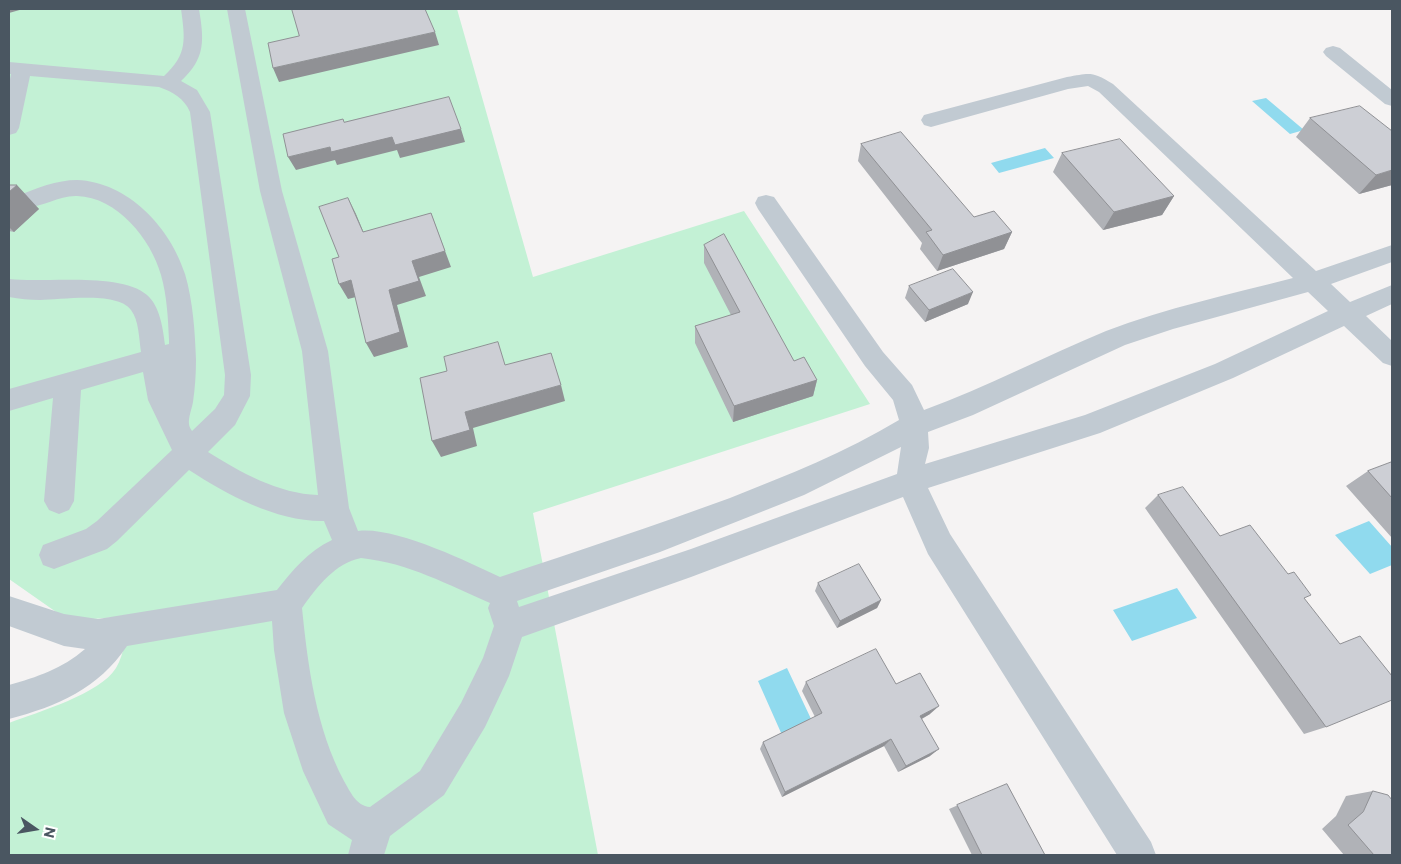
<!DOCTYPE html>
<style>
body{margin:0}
#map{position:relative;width:1401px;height:864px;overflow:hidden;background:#f5f3f3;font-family:Commissioner,sans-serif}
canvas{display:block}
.frame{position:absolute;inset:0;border:10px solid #4a5661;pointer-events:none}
.north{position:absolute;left:10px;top:804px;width:50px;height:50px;-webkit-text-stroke:4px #fff;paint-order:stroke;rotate:103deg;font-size:14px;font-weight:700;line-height:20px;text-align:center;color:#4a5661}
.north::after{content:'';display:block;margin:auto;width:18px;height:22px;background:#4a5661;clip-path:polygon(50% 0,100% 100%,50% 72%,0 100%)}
</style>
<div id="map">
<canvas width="1401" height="864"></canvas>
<div class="frame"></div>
<div class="north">N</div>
</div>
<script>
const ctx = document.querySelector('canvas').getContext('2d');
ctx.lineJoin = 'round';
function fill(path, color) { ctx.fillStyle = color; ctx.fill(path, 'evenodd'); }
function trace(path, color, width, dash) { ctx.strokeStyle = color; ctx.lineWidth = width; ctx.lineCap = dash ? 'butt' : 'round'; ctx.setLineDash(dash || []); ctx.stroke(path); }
fill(new Path2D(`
 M9,9H457L533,277L744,211L870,404L533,513L598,855H9V723C38,712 100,694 116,668C125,653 126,633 129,616L69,621L9,579Z`), '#c3f1d5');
fill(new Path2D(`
 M1266,98L1304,130L1290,134L1252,101Z
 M1045,148L1054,158L999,173L991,163Z
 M1369,521L1392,547V565L1370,574L1335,535Z
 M1177,588L1197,618L1132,641L1113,610Z
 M787,668L812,721L782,735L758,681Z`), '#90daee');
fill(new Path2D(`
 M181,9H199C204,40 206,58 181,81L197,90L210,112L251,375L250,396L235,425L208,452C240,472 279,494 318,495L302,351L260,191L227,9H245L282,191L328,351L349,508L358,531C394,526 466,561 500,577C577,551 654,526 730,498C788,475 846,452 899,420L893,400L865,366L758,209L755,203L758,197L766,195L774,197L883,352L912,385L924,410C987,387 1045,356 1106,331C1166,308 1231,294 1293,278L1099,92L1088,86L1068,89L931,127L924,125L921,120L924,115L1067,77C1090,73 1092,71 1113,84L1316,271L1392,245V262L1331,284L1350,302L1392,285V304L1366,316L1392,341V366L1383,363L1344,326L1233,378L1100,433L928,488L950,534L1151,842L1156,855H1117L928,554L903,497L691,577L522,637L509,676L485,727L444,795L390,836L384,855H348L352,840L328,824L303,771L284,713L274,650L272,621L127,646C98,689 58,706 9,719V685C37,677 62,669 85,649L64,646L9,626V596L64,614L98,619L277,590C293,570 308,551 332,540L324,521C278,522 227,495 189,470L117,541L107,549L54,569L43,565L39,555L43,545L86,529L97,521L172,450L148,400L143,372L81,390L74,501L69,510L59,514L49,510L44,501L53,398L9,411V389L141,352C139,339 139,320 131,310C117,291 61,300 40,300C30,300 19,299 9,297V279C44,283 121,272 147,295C160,306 163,329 165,345L169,344V340C168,318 167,296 161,275C151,239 117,197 77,196C57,195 36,212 18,206L15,201L18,196C36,188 57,180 77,180C128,182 170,227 185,274C193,301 195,332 196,360C196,374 195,388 193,402C192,408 188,418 189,424C189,427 191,429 192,431L215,409L224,395L225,375L190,112C184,98 173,92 159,87L30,76L19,128L16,133L9,135V84L11,74H9V62L164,76C188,54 185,39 181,9ZM1308,292L1328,311L1215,364L1085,415L925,464L929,448L928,432L973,415L1125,345L1173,329ZM901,447L897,474L691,549L519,607L517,601L660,552L804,495ZM361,558C409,563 448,585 490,603L488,608L494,626L483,658L461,703L420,771L370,807C356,806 350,791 344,781C316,728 308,667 302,608C317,587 335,563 361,558Z
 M1333,46L1340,48L1392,90V106L1385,104L1326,56L1323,52L1326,48Z`), '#c1cad2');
fill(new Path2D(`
 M1310,118L1392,185L1359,194L1296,137Z
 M861,144L974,217L1012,232L1004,249L937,271L920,249L922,243L858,161Z
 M1062,153L1174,196L1162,215L1103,230L1053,172Z
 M9,185L39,209L14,232L9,231Z
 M704,245L794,361L817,380L813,396L733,422L695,343V326L731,315L704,263Z
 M909,286L968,304L925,322L905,298Z
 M1392,462V538L1346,486L1368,471Z
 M1158,495L1305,599L1326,727L1304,734L1145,508Z
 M818,583L881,600L877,608L837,628L815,591Z
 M806,682L896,684L930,714L922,719L930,756L898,772L884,746L782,797L760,749L763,742L815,717L802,691Z
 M1007,784L1045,855H972L949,809Z
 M1373,791L1392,855H1344L1322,829L1336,816L1346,796Z`), '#b0b2b7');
fill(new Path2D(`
 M9,9H23L9,13Z
 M435,32L439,45L279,82L273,68Z
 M461,129L465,142L400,158L397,150L337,165L335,160L296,170L288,157L330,147L392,137Z
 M1392,170V185L1359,194L1376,175Z
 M17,185L39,209L14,232L9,227V192Z
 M1174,196L1162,215L1103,230L1114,212Z
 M348,198L356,214L370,248L363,232Z
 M431,213L451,267L419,277L426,296L397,305L408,347L374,357L366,343L389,290Z
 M1012,232L1004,249L937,271L943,255Z
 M351,280L360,296L348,299L339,284Z
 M973,292L968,304L925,322L929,310Z
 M817,380L813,396L733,422L734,406Z
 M561,385L565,401L473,428L477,446L441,457L432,441L465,412Z
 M881,600L877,608L837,628L840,621Z
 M939,706L930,714L912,724L920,716Z
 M891,739L884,746L782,797L785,792Z
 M939,749L930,756L898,772L906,766Z`), '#909195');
const building = new Path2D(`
 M292,9H425L435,32L273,68L268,43L299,36Z
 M449,97L461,129L395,145L392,137L331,152L330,147L288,157L283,134L343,119L344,122Z
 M1360,106L1392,131V170L1376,175L1310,118Z
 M901,132L974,217L994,211L1012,232L943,255L926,232L932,230L861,144Z
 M1120,139L1174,196L1114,212L1062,153Z
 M9,185H17L9,192Z
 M348,198L363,232L431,213L445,251L412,261L419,281L389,290L400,332L366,343L351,280L339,284L332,259L339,257L319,207Z
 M724,234L794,361L804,357L817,380L734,406L695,326L740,312L704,245Z
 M953,269L973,292L929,310L909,286Z
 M498,342L505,365L551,353L561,385L465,412L470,430L432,441L420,378L447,371L444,357Z
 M1392,462V498L1368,471Z
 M1183,487L1220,536L1250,525L1288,574L1294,572L1311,595L1304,598L1340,644L1360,636L1392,676V700L1326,727L1158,495Z
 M859,564L881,600L840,621L818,583Z
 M876,649L896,684L920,673L939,706L920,716L939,749L906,766L891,739L785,792L763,742L822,713L806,682Z
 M1007,784L1045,855H982L957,805Z
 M1373,791L1388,795L1392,800V855H1374L1348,825L1363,812Z`);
fill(building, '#cdcfd5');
trace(building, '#909195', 1);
</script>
